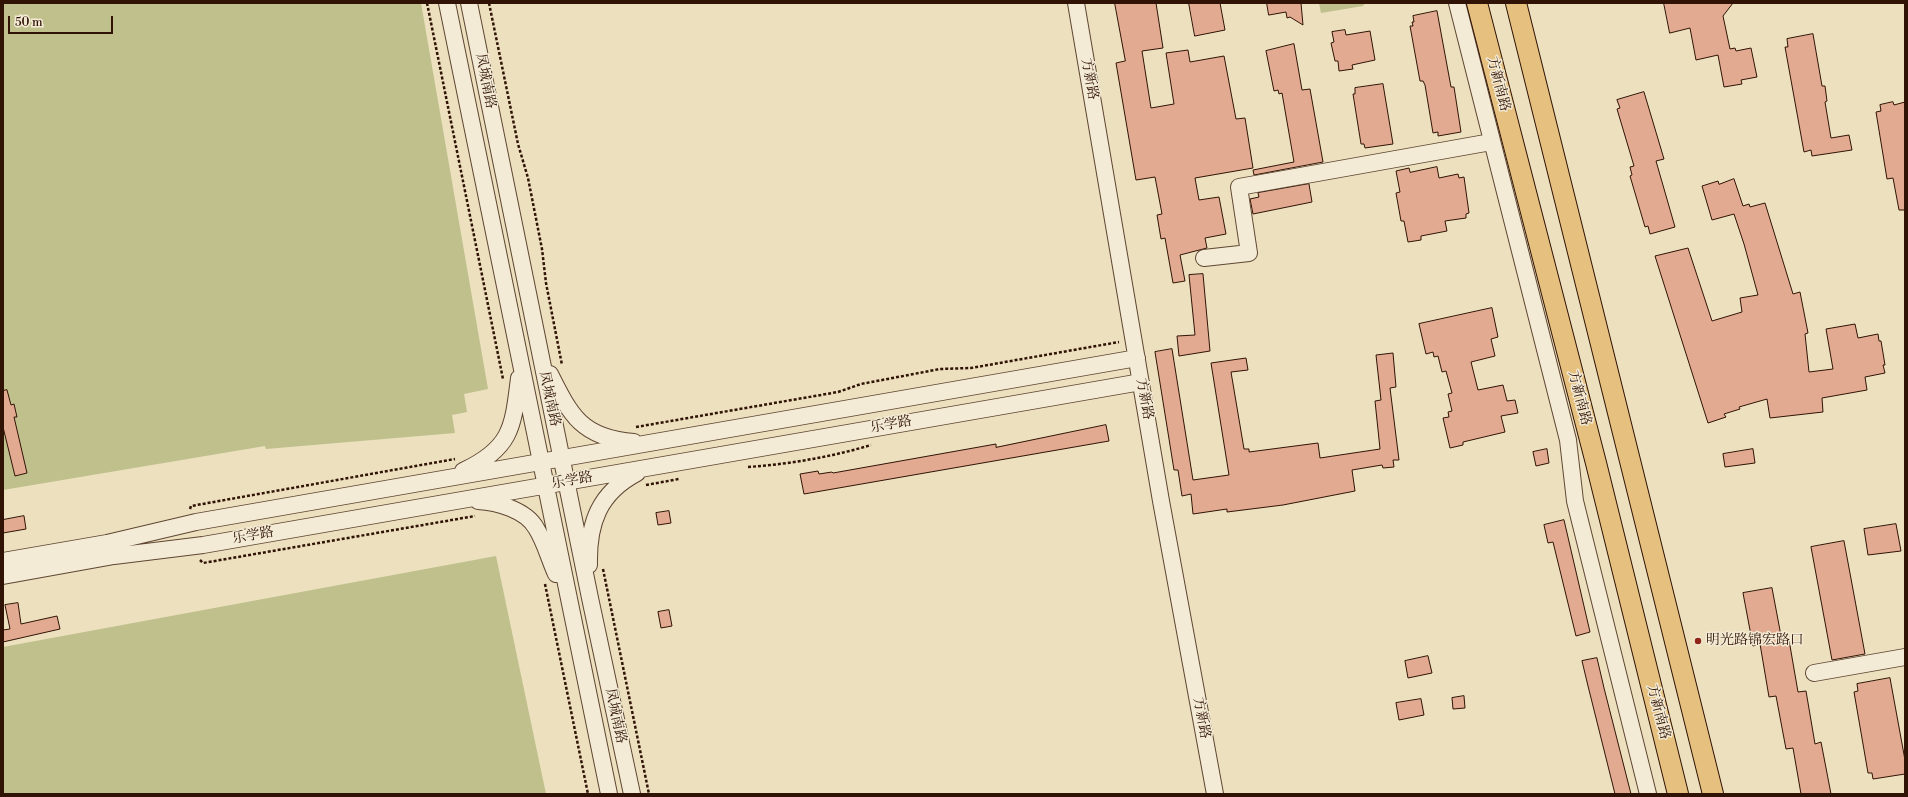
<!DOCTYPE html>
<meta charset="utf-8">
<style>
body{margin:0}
#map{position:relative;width:1908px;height:797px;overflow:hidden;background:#ece0be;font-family:"Libre Bodoni",serif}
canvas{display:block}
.frame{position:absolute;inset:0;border:4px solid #301305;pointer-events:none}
.scale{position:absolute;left:8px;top:16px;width:105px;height:18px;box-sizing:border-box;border:2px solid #301305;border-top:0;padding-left:5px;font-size:12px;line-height:14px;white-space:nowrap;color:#301305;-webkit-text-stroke:3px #f3ebd5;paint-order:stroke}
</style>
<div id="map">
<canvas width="1908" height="797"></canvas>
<div class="frame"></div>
<div class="scale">50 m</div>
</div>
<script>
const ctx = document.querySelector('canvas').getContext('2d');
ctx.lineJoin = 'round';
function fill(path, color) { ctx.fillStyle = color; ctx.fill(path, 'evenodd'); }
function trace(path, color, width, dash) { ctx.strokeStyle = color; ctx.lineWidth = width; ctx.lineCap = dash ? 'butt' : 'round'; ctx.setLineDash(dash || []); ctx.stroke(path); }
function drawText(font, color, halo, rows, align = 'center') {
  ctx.font = font + ' "Libre Bodoni","Noto Serif SC",serif'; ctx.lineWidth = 3; ctx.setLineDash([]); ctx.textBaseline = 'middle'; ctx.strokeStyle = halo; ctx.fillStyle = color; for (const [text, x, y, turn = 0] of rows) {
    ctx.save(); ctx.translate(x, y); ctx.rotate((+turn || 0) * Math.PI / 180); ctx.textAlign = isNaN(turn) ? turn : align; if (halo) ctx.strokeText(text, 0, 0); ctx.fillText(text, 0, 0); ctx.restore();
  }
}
fill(new Path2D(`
 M3,3H421L488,389L464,394L467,412L452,415L455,433L266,449L265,446L3,490Z
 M1319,3H1365L1363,6L1321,13Z
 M496,556L546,794H3V647Z`), '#bfc08c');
const building = new Path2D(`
 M1115,3H1156L1163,48L1142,51L1151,108L1174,104L1166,53L1188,50L1190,62L1224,56L1236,119L1245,118L1253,168L1195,178L1199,200L1219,197L1226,234L1205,238L1207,248L1180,255L1185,281L1173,283L1165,238L1161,239L1157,215L1162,214L1155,177L1136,180L1116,63L1125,61Z
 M1189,3H1220L1225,30L1195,36Z
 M1267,3H1301L1303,25L1290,17L1287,18L1286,12L1269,15Z
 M1664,3H1733L1723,16L1730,49L1735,48L1736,51L1751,48L1757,77L1741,80L1742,84L1724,87L1718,55L1696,60L1690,28L1670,33Z
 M1437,11L1451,87H1454L1461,132L1438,136V132L1433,133L1425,85L1423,81H1420L1410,26H1413L1412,22H1414L1413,16Z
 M1345,30L1346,35L1370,31L1375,60L1352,65L1353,69L1339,71L1338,61H1335L1331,43L1334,42L1332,32Z
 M1813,34L1822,86H1825L1827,101L1825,102L1831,138L1849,135L1852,150L1812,156L1811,150L1804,152L1785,47H1788L1787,39Z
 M1294,44L1302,90L1310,89L1323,162L1254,175L1253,170L1294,162L1282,93L1279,94L1278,90L1274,91L1266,51Z
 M1383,84L1393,144L1365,148L1364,144H1361L1353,94H1355V88Z
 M1644,92L1664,159L1656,161L1675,227L1650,234L1648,226L1645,227L1630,176L1632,175L1630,167L1634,166L1617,109L1620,108L1617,100Z
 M1893,102L1894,105L1905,102V210H1899L1893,178L1887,179L1876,112L1881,111L1880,105Z
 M1437,167L1439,178L1458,174L1459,178L1464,177L1469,213L1466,214V218L1445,221L1447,231L1421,236V240L1408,242L1404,221H1401L1396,193L1400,192L1396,171L1409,168L1410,172Z
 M1734,179L1743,206L1749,204L1750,207L1765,203L1793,294L1800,292L1808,333L1805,334L1809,372L1833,369L1826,329L1855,324L1858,338L1878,334L1879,341H1881L1885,365H1883L1885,373L1865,377L1867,390L1822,398L1823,412L1770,418L1767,399L1739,407L1740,409L1724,414L1726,417L1708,423L1655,256L1688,248L1712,321L1742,312L1740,298L1758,295L1744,244L1734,214L1712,220L1702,186L1718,181L1719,184Z
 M1309,184L1312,202L1253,214L1250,199L1259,197L1258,193Z
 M1203,274L1210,351L1179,356L1177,336L1195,335L1189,275Z
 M1492,308L1498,337L1491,339L1495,356L1471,362L1478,390L1503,385L1507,401L1515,400L1518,413L1501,416L1505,432L1463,442V445L1450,448L1443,418L1449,417L1448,412L1452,411L1448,394L1452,393L1446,371L1442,372L1438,356L1434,357L1433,352L1426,354L1419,324Z
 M1172,349L1193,480L1229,475L1211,363L1246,358L1248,370L1231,372L1244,449H1249V452L1318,443L1320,458L1380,449L1375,401L1381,400L1376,355L1393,353L1396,387L1390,388L1399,460H1393L1394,467L1383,468L1382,465L1352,470L1355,491L1283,505L1227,512V509L1193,514L1191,494L1182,496L1178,470H1174L1155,352Z
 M7,390L11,405L14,404L17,417H14L27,473L15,476L3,427V391Z
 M1106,425L1109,441L804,494L800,474L818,471L819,474L832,472L833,473L996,444V447Z
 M1547,449L1549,463L1536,466L1533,452Z
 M1753,449L1755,463L1725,467L1723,454Z
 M669,511L671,523L658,525L656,513Z
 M24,516L26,529L3,533V520Z
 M1564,520L1590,632L1576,636L1553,542L1548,543L1544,525Z
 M1896,524L1901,551L1868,555L1864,529Z
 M1844,541L1865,654L1832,660L1811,547Z
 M1772,588L1782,641L1789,640L1798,692L1806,691L1815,744L1821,742L1831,794H1801L1793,748L1786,749L1776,696L1769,697L1760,644L1753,646L1743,593Z
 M18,603L21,624L57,616L60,629L3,642V630L10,629L5,605Z
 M669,610L672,626L661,628L658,612Z
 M1428,656L1432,673L1408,678L1405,661Z
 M1597,658L1604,688L1631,794H1615L1588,686L1582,661Z
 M1890,678L1905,760V774L1873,779L1872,773H1868L1854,692L1858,691L1857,684Z
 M1464,696L1465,708L1453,709L1452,698Z
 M1421,699L1424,715L1399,720L1396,703Z`);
fill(building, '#e2aa91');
trace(building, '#301305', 1);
const minor = new Path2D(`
 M447,3L609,794
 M469,3L590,598L632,794
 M1076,3L1161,501L1215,794
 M1457,3L1568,440L1575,501L1648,794
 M1204,258L1249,253L1239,187L1491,142
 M550,374C571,416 582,438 634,442
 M463,471C512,448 513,427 519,378
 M478,501C497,502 526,510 536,528C545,542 549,559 556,574
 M3,561L107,543L196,522L1137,358
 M589,565C588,523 599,493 637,473
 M3,576L114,556L203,545L1141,382
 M1814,673L1905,657`);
const major = new Path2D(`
 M1477,3L1596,463L1678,794
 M1516,3L1713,794`);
trace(minor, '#5f4633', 18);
trace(major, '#301305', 22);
trace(new Path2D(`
 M427,3L503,379
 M489,3L518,144L528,178L542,249L546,283L562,365
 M636,427L838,392L861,384L940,369L971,368L1119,342
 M748,467C790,464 831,457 871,445
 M646,485L679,479
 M190,509L191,506L455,459
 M200,560L203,563L475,516
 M603,569L649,794
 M545,584L588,794`), '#301305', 2.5, [3, 2]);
trace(minor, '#f3ebd5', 16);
trace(major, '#e6c07f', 20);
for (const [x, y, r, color] of [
 [1698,641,4,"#8f2418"]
]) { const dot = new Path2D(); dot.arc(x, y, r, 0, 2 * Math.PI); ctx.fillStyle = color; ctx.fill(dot); trace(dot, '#f3ebd5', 1.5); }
drawText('14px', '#301305', '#f3ebd5', [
 ["方新路",1089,79,80],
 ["凤城南路",485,81,79],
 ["方新南路",1498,84,76],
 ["方新南路",1579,398,76],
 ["凤城南路",549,399,78],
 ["方新路",1144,399,80],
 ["乐学路",891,425,-10],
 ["乐学路",572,481,-10],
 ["乐学路",253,536,-10],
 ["方新南路",1658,712,76],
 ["凤城南路",615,716,78],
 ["方新路",1201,718,80]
]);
drawText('14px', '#301305', '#f3ebd5', [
 ["明光路锦宏路口",1706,641]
], 'left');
</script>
